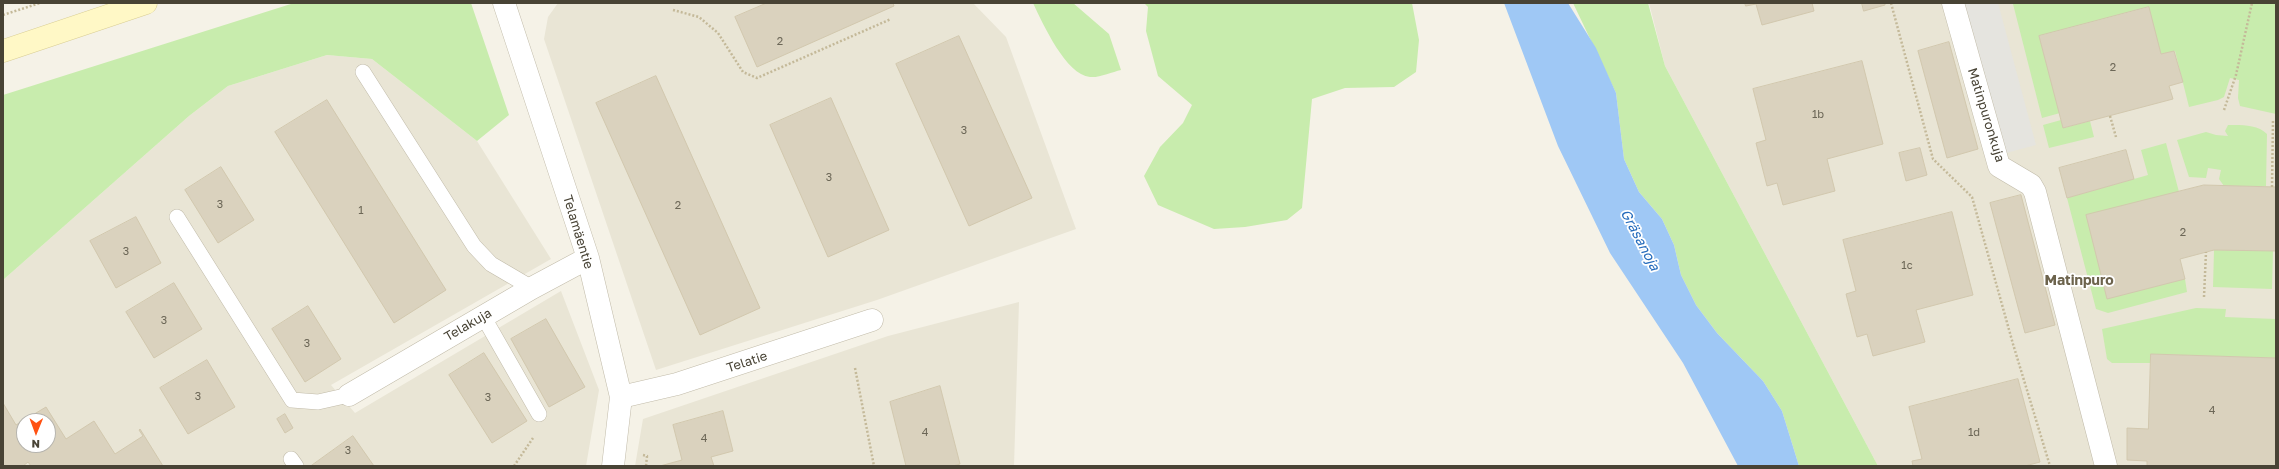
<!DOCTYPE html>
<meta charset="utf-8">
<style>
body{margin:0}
#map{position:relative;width:2279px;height:469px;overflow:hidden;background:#f5f2e7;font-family:"Golos Text",sans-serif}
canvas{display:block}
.frame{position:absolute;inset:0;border:4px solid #484335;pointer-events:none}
.north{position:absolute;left:16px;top:413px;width:40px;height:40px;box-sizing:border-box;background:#fff;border:1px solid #b6b4ae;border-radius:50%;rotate:181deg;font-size:11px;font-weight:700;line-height:16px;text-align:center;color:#484335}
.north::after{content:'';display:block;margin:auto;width:14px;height:18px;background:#ff5213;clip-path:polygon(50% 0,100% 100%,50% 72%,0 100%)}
</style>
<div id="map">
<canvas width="2279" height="469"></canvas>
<div class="frame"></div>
<div class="north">N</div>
</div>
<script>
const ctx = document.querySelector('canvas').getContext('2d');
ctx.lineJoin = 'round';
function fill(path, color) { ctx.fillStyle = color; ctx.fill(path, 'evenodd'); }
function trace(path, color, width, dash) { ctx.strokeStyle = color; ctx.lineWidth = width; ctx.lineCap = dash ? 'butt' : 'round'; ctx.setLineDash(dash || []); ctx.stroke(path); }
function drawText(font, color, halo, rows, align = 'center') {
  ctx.font = font + ' "Golos Text",sans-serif'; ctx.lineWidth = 3.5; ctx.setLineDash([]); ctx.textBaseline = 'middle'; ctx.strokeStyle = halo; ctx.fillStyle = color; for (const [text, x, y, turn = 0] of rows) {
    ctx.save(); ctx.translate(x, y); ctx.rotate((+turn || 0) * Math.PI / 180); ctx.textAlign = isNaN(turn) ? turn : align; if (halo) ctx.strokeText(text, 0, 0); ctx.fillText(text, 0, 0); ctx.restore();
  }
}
fill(new Path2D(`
 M558,3H973L1006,37L1076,229L877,300L656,370L544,39L548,17Z
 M1649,3H2276V466H1878L1665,66Z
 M327,55L372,59L477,141L551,259L331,385L355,413L561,291L599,390L586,466H3V280L189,116L228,86ZM24,421H48V445H24Z
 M1019,302L1014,466H635L643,419L888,336Z`), '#e9e5d5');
fill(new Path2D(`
 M294,3H471L509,115L477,141L372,59L327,55L228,86L189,116L3,280V95Z
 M1033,3H1073L1109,34L1121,70C1112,72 1099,78 1090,77C1066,75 1043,24 1033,3Z
 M1144,3H1412L1419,40L1416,72L1394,87L1345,88L1312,99L1302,208L1287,220L1245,227L1214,229L1158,205L1144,176L1160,147L1183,123L1192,105L1158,76L1146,31L1148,7Z
 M1573,3H1648L1665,66L1878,466H1799L1782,411L1763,381L1717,333L1696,305L1681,275L1674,245L1662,219L1639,192L1624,159L1616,93Z
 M2018,3H2276V114L2240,106L2238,98L2239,80L2230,78L2224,97L2218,100L2189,107L2175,51L2161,54L2148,7L2039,36L2060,113L2042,118L2013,4Z
 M2061,120L2064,128L2090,121L2094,137L2049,148L2043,125Z
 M2228,125C2241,125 2257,124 2267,134L2266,186H2224L2219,179L2221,170L2208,168L2206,178L2189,177L2177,140L2206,132L2216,135L2228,136L2225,131Z
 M2166,143L2179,192L2107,298L2185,279L2187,292L2108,313L2096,309L2067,198L2148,175L2141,150Z
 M2214,250L2273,251L2272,289L2213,287Z
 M2196,308L2226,309L2225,317L2276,319V358L2151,354L2150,363H2112L2107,359L2102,329Z`), '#c8ecad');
fill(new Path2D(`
 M1953,3H1998L2036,145L1995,156Z`), '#e5e4df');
fill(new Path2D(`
 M1504,3H1568L1596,48L1616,93L1624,159L1639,192L1662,219L1674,245L1681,275L1696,305L1717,333L1763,381L1782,411L1799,466H1738L1683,363L1610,253L1558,146Z`), '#9fc8f5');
const building = new Path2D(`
 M767,3H893L894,6L757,67L735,17Z
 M1745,3H1812L1814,11L1762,25L1756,4L1746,6Z
 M1862,3H1885V5L1864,11Z
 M2149,7L2161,54L2174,51L2183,82L2169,86L2173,99L2063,128L2039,36Z
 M959,36L1032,198L969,226L896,64Z
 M1949,42L1978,149L1947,158L1918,51Z
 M1862,61L1883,144L1827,159L1835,191L1783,205L1777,183L1767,186L1756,143L1766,140L1753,89Z
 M656,76L760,308L700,335L596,103Z
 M831,98L889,230L828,257L770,125Z
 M327,100L446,290L394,323L275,132Z
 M1920,148L1927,175L1906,181L1899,153Z
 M2126,150L2134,179L2067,198L2059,168Z
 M221,167L254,220L218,243L185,190Z
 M2204,185L2276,187V251L2214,250L2180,259L2185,279L2107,299L2086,215Z
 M2021,195L2055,325L2025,333L1990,203Z
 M1952,212L1973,295L1916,310L1925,342L1873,356L1867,334L1857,337L1846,294L1856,291L1843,240Z
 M136,217L161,263L116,288L90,241Z
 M174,283L202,329L154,358L126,312Z
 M308,306L341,359L305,382L272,329Z
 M546,319L585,387L549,407L511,339Z
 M484,353L527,421L492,443L449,375Z
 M2151,354L2276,358V466H2147V461L2127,460V428L2148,429Z
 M207,360L235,407L188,434L160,388Z
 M2018,379L2040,462L2025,466H1913L1912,461L1922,459L1909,407Z
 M940,386L960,464L953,466H906L890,402Z
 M3,403L16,425L46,407L66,439L94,421L115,454L143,436L139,430L140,429L163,466H31L28,462L23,466H3ZM24,421H48V445H24Z
 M723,411L733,451L711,457L714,466H660L682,460L673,425Z
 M285,414L293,428L285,433L277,419Z
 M353,436L374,466H311Z`);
fill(building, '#dad2be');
trace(building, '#d2c8ae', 1);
const lane = new Path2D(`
 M363,72L474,246L491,264L532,288
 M177,217L292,400L318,402L349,395
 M483,316L539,414
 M291,459L296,466`);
const street = new Path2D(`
 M504,3L588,258L621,397L613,466
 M1953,3L1999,166L2031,185L2035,192L2106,466
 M349,395L532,288L588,258
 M621,397L677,384L872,320`);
const secondary = new Path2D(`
 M3,51L146,3`);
trace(lane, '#c1bba9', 16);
trace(street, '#c1bba9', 23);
trace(secondary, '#d8cd93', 23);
trace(new Path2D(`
 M1891,3L1933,159L1972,197L2013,344L2050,466
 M673,10L699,17L718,33L743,72L757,78L891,19
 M3,15L40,3
 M2224,110L2236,75L2252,3
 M2110,116L2116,137
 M2272,187L2273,120
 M2204,297L2206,252
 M855,368L874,466
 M643,455L647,456L646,466
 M514,466L533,438`), '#c4b999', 2.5, [2, 2]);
trace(lane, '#fff', 15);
trace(street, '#fff', 22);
trace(secondary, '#fff8c6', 22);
drawText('11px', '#6c6757', null, [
 ["2",780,42],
 ["2",2113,68],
 ["1b",1818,115],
 ["3",964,131],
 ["3",829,178],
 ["3",220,205],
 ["2",678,206],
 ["1",361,211],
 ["2",2183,233],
 ["3",126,252],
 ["1c",1907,266],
 ["3",164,321],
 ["3",307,344],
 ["3",198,397],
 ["3",488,398],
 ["4",2212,411],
 ["4",925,433],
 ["1d",1974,433],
 ["4",704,439],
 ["3",348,451]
]);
drawText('13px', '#484335', '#fff', [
 ["Matinpuronkuja",1986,115,73],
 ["Telamäentie",578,232,73],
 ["Telakuja",468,325,-30],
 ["Telatie",747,362,-18]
]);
drawText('italic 14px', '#266cbc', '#fff', [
 ["Gräsanoja",1640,240,62]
]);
drawText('bold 14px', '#6c634c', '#fff', [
 ["Matinpuro",2079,281]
]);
</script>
